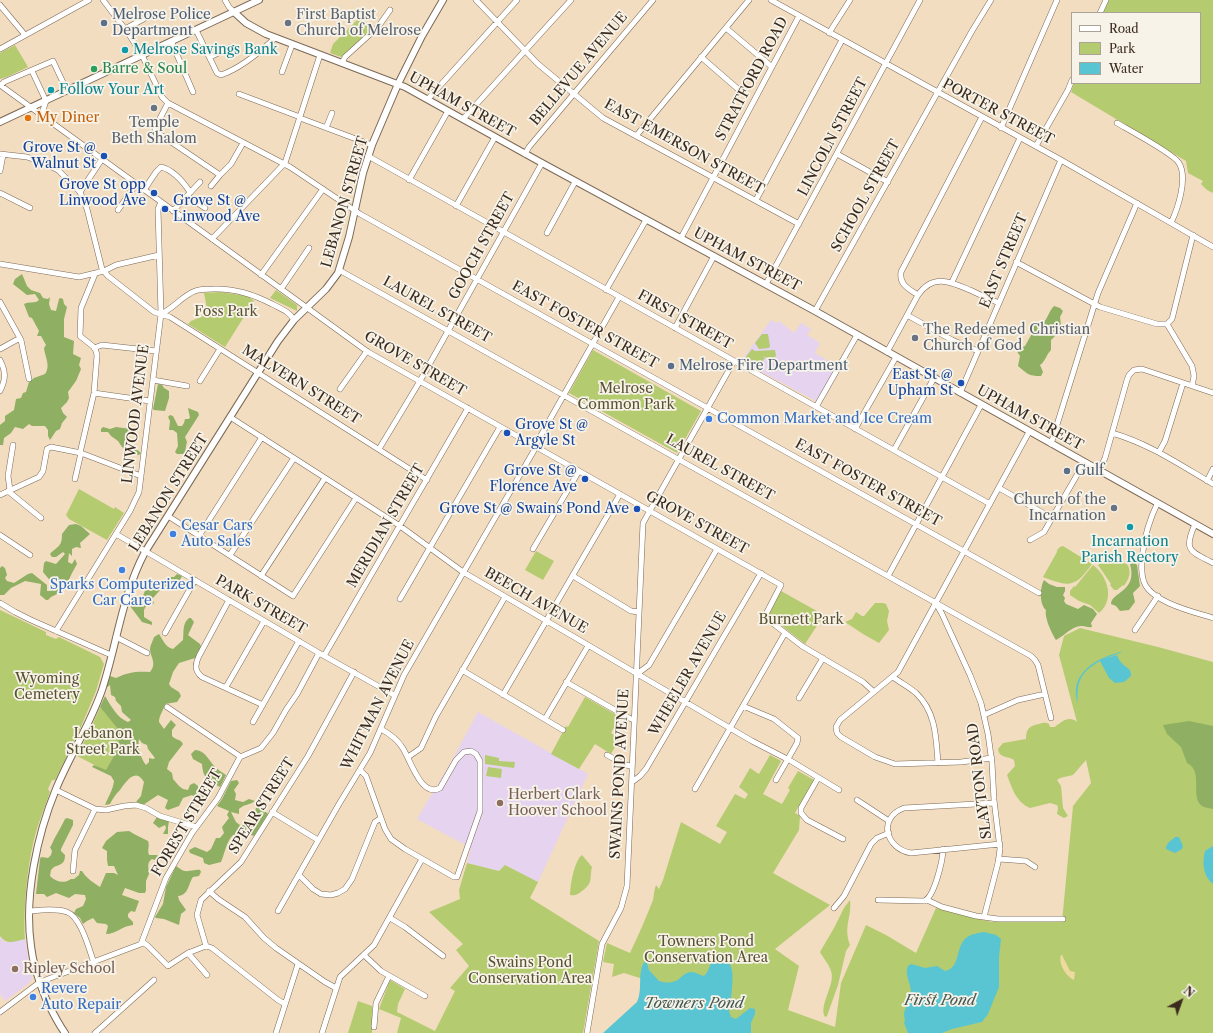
<!DOCTYPE html>
<style>
body{margin:0}
#map{position:relative;width:1213px;height:1033px;overflow:hidden;background:#f2ddc0;font-family:"Libre Caslon Text",serif}
canvas{display:block}
.legend{position:absolute;left:1071px;top:12px;width:130px;height:72px;box-sizing:border-box;background:#f7f3e8;border:1px solid #aca397;margin:0;padding:5px 7px;list-style:none;font-size:12px;color:#3b2a1e}
.legend li{display:flex;align-items:center;gap:8px;height:20px}
.legend b{width:20px;border:1px solid #aca397}
.north{position:absolute;left:1161px;top:981px;width:40px;height:40px;-webkit-text-stroke:3px #f7f3e8;paint-order:stroke;rotate:41deg;font-size:11px;font-weight:700;line-height:16px;text-align:center;color:#3b2a1e}
.north::after{content:'';display:block;margin:auto;width:14px;height:18px;background:#3b2a1e;clip-path:polygon(50% 0,100% 100%,50% 72%,0 100%)}
</style>
<div id="map">
<canvas width="1213" height="1033"></canvas>
<ul class="legend">
<li><b style="height:5px;background:#fff"></b>Road</li>
<li><b style="height:11px;background:#b4cb70"></b>Park</li>
<li><b style="height:11px;background:#59c5d2"></b>Water</li>
</ul>
<div class="north">N</div>
</div>
<script>
const ctx = document.querySelector('canvas').getContext('2d');
ctx.lineJoin = 'round';
function fill(path, color) { ctx.fillStyle = color; ctx.fill(path, 'evenodd'); }
function trace(path, color, width, dash) { ctx.strokeStyle = color; ctx.lineWidth = width; ctx.lineCap = dash ? 'butt' : 'round'; ctx.setLineDash(dash || []); ctx.stroke(path); }
function drawText(font, color, halo, rows, align = 'center') {
  ctx.font = font + ' "Libre Caslon Text",serif'; ctx.lineWidth = 3.5; ctx.setLineDash([]); ctx.textBaseline = 'middle'; ctx.strokeStyle = halo; ctx.fillStyle = color; for (const [text, x, y, turn = 0] of rows) {
    ctx.save(); ctx.translate(x, y); ctx.rotate((+turn || 0) * Math.PI / 180); ctx.textAlign = isNaN(turn) ? turn : align; if (halo) ctx.strokeText(text, 0, 0); ctx.fillText(text, 0, 0); ctx.restore();
  }
}
fill(new Path2D(`
 M771,320L776,323L779,321L794,333L801,323L811,329L807,335L820,343L815,353L836,366L816,401L741,361Z
 M478,712L588,774L538,882L505,865L499,871L467,863L471,848L417,819L451,762Z
 M0,936L4,942H8L25,939L32,978L29,983L5,1001L0,994Z`), '#e6d3f0');
fill(new Path2D(`
 M1109,0H1213V193L1207,190L1201,184L1203,181L1188,173L1186,161L1071,92L1074,83H1200V13H1103Z
 M361,16L372,29L341,57L330,53L333,44Z
 M15,45L28,67L7,77L0,79V53Z
 M276,290L297,305V311L270,298Z
 M220,292L248,296L254,301L225,347L188,324L191,321L208,314L204,293Z
 M762,334H768L770,346L769,348L759,349L755,343Z
 M752,349L755,351L775,350L776,356C772,360 766,358 762,356L765,358L758,367L745,358Z
 M593,350L701,411L677,453L569,393Z
 M79,489L114,509L115,507L124,513L107,540L69,519L66,515Z
 M1063,546L1092,564C1075,588 1069,587 1043,577L1057,552V550L1060,547Z
 M536,551L554,561L543,580L525,570Z
 M1106,558L1127,564C1132,572 1129,579 1124,586L1123,585L1117,590H1114L1110,585L1111,584L1098,565Z
 M1093,565C1108,576 1115,600 1099,613L1090,605L1079,601L1070,595V591L1074,586L1075,587Z
 M781,591L824,615L805,644L769,616V613Z
 M875,603H883L886,604L889,611L887,621L889,630L879,643L863,634L845,622L852,619L856,612L862,616H864Z
 M0,610L46,632V635L56,639L59,637L100,657L104,664L96,691L80,729L56,778L55,780H52L48,789L50,792C44,809 37,826 33,844C27,870 23,913 25,939C14,941 8,946 0,936Z
 M1080,628L1158,647L1213,662V1033H605L637,1005L643,979L624,973L612,977L614,964L603,962L607,943L630,953C638,936 646,918 653,900C654,895 654,890 656,885L659,889L663,880L681,822L720,844L727,832L716,826L735,794L745,799L748,794L739,787L750,768L759,774L770,755L781,761L763,794L782,804L790,790L788,788L798,771L814,780L795,813L800,816L799,830L773,873L830,905L775,949L799,966L788,1010L835,1027L841,983L866,925L886,935L916,953L936,908L992,922H1062L1073,806L1091,783L1086,760L1073,775L1060,778L1057,780L1061,786L1063,808L1068,816L1064,818L1057,814L1058,808L1057,805L1050,803L1030,808C1016,802 1012,788 1007,775L1015,766L1014,760C1008,756 999,758 998,749L1003,743L1026,739C1026,729 1029,726 1039,724C1043,723 1045,722 1049,724L1050,727H1055C1061,722 1069,715 1077,722L1059,655L1064,636Z
 M585,697L620,717L611,733L620,738L611,754L595,744L579,769L551,754L566,726L568,727Z
 M100,707L119,729V747L106,771L77,756L91,728Z
 M485,755L499,758V761L515,762L514,768L485,764Z
 M488,767L502,769L501,778L486,776Z
 M582,855L592,867C589,879 594,882 582,891C578,894 576,896 570,895C570,886 574,861 582,855Z
 M467,863L499,871L505,865L538,882L530,898L599,941L583,1033H397L401,1018L379,1009L390,980L405,989L398,1004L397,1012L435,1031L455,991L450,988L469,966L456,950L463,944L429,912L460,899L459,890Z
 M850,900C852,918 843,926 850,945L846,951L838,985L827,1016L825,1017C818,1006 836,984 831,971C829,964 823,958 820,952L834,928L844,908Z
 M358,1001L372,1006V1033H348Z`), '#b4cb70');
fill(new Path2D(`
 M22,274L27,286L31,290L40,293L43,298L48,299L50,297L49,304L51,310L56,311L59,299L60,298L63,299L64,304L67,307L64,319V337L74,341L73,354L81,358L79,365L81,369L76,381L68,392L69,398L67,402L61,408L63,413L67,417L62,423L60,429L56,431L50,440L48,436V430L45,426H32L29,424L23,429L15,427L11,433L4,438L3,445H0V425L5,421V416L14,410L16,399L21,398L23,393L26,392L29,382L34,378L45,374C51,366 45,357 44,348L46,345L41,336H37L39,331L32,318L29,317L24,304C29,301 35,304 39,300L35,294L27,295L13,284L15,279Z
 M1054,306L1060,308L1063,311L1060,317L1061,325L1058,333L1051,340V350C1046,355 1045,362 1040,365L1043,372L1041,376C1028,376 1028,374 1018,366L1020,356L1016,350L1025,346L1034,330L1033,323L1035,322L1043,323C1048,318 1049,311 1054,306Z
 M158,384L162,385L164,388L169,391V398L165,411L154,410L153,409Z
 M188,408L198,412L199,415L185,437L187,442L186,446L185,454H177L175,452L178,446L177,433L173,430H169L170,421L168,417L170,415L173,416L178,426H182L184,423L185,419H188L190,418Z
 M103,427L110,429L116,427L131,429L129,433H125C128,444 134,447 141,453L139,455L130,452L122,447L118,441L111,436L108,432H101V429Z
 M76,524L81,526L90,534L80,543L81,548L76,547L72,549V556L69,553L68,562L72,564L75,559L77,564L72,573L66,586L59,593L51,597L48,600H46L40,595L41,584L25,581L11,588L4,595H0V568L2,566L5,568L7,575L5,578L7,581L14,583L28,574L32,573L47,585V591H50L52,583L43,572L44,563L46,561L56,564L65,554L63,552L56,557H52L50,554C57,546 62,548 62,534L69,525Z
 M1134,562L1137,565L1140,586L1133,593L1135,602L1129,610L1120,611L1116,606L1111,604C1111,592 1138,592 1130,564Z
 M177,574L182,576L180,580H178L175,584L172,583L162,588L152,599L154,603L153,604L146,606L144,610V617L152,622V625L142,622L130,606L132,602L141,601L148,583H153L156,579L161,581H167L170,577H174Z
 M1044,580L1049,584L1057,587H1065V591L1063,595L1065,598L1064,601L1066,604L1078,609L1084,605L1093,609L1097,614L1091,623L1092,627C1088,628 1086,626 1082,626C1073,625 1064,636 1056,640C1052,634 1044,617 1046,610C1039,604 1040,587 1044,580Z
 M189,618H191L194,622L188,635L200,644L201,647L195,658L179,663L173,672L169,684L171,687L179,692L181,696L177,702L165,704C164,710 159,715 159,722L164,729L171,720L176,725L172,730V736C175,740 181,739 183,744L169,762L167,769L172,773L173,779L179,786L183,789L188,790L190,785L194,783L198,786V791L203,794L204,797L197,799L192,795L183,798L179,806L168,810L165,808L168,800L158,795L143,805L136,802L141,796L144,782C135,767 126,782 120,790C116,794 113,798 110,804L105,805C108,797 113,790 114,781L111,776L92,767L94,765L106,770L119,747L118,729L100,707L105,696C110,704 117,718 128,722L131,720L122,712L121,706L116,701L115,697L111,695L110,685L106,688L110,676L116,678C128,672 137,671 150,672C157,664 151,658 150,650C150,645 153,641 154,637L159,634C163,640 165,647 173,649L183,640C184,632 182,624 189,618ZM139,739L142,743L147,745L148,749L155,758L153,759L149,758V762L146,765C141,759 137,746 139,739Z
 M1189,721L1213,726V809C1210,808 1206,808 1204,807C1188,800 1205,771 1187,763L1181,747L1167,734L1163,725Z
 M195,750C205,750 209,761 215,767C218,770 222,772 226,775L220,787C208,780 203,779 202,764L193,759L191,754Z
 M237,780L239,783L234,790L236,794L235,800L243,802L249,799L255,801C250,805 244,804 239,809V814L231,812L236,822L241,826L247,824L250,825L255,822L257,818C254,814 255,809 258,804L268,814L254,836L243,832H239L238,834L233,835C226,842 225,853 221,862L209,865L204,863L203,858L190,853L189,850L195,847L207,852L211,849L216,838H220L224,833L222,827L229,818L227,815L229,811L217,806L222,799L231,781Z
 M157,817L169,821L168,827V834H163L166,828L165,825L159,828L153,823Z
 M67,818L73,820V825L61,849V851L65,855C65,864 61,864 54,867L51,870L50,876C56,882 64,884 71,879H74L79,875L80,871H82C86,878 94,883 100,887L106,873H114L118,875L114,866H108L107,860V851L102,848L106,841L117,832L129,831L134,834L148,841C150,845 147,850 149,855H157L160,858L158,861L152,859C146,863 149,868 149,874L146,881V890L145,893H139L125,888L122,895L139,901L135,912L131,911L128,914V917L133,922V925C122,926 116,934 106,934L108,926L106,924L97,923L93,918L87,921L83,924L80,918L74,913L76,909L83,906L86,899L85,895L75,894L69,898L56,893L47,897L44,894H36L40,859L41,857L48,858L51,855L52,851L50,847L51,846C55,836 61,828 65,819Z
 M176,866C178,867 180,869 182,870C187,873 195,869 200,870L201,872L199,876L193,877C188,884 189,895 178,896L179,900L186,910L181,914L179,925L164,919L156,918L155,917L163,904L166,887Z`), '#8faf62');
fill(new Path2D(`
 M1062,955L1070,971L1075,972L1074,980C1066,976 1058,964 1061,955Z`), '#eeda9e');
fill(new Path2D(`
 M1120,652H1122L1104,659L1117,655C1118,657 1119,660 1120,661C1124,668 1132,667 1131,676L1124,682L1115,683L1109,678L1100,661C1080,672 1076,683 1078,704C1068,674 1095,659 1120,652Z
 M1175,837H1179L1183,846L1182,849L1175,853L1166,849C1166,843 1171,841 1175,837Z
 M1213,846V884C1203,876 1202,863 1205,851Z
 M984,932L996,935L1001,939L999,957V987L988,1014L982,1022L952,1029L942,1033H908L904,1023C906,1019 904,1018 904,1014C905,1006 912,1000 911,992C911,983 904,975 908,966L911,964L925,968L937,966L945,971C961,968 955,947 966,938C971,934 978,933 984,932Z
 M717,955C735,961 733,974 732,989C731,996 731,1004 729,1011L731,1017L736,1019L750,1008L755,1009V1014L751,1023V1033H603L637,1002C643,990 637,974 644,962L647,963L649,970L659,981C681,987 679,973 691,972C696,972 699,975 704,976C710,971 710,959 717,955Z`), '#59c5d2');
const minor = new Path2D(`
 M103,0L128,33L142,55L162,97L168,103L290,167L360,214L1039,593
 M225,0L229,7L234,12
 M476,0L538,64L603,118L799,224
 M771,0L1061,160L1213,247
 M0,5L25,35
 M1100,13L1106,0
 M726,28L772,67
 M125,29L147,17
 M196,30L217,73L221,75C241,68 259,53 275,38
 M829,33L850,0
 M171,41L193,92
 M0,49L89,0
 M210,57L231,47
 M701,57L738,89
 M342,63L345,57L378,27L390,10
 M32,71L46,101L43,110L47,116
 M282,72L292,45
 M0,85L368,352L781,585L766,614V618L802,646L863,682L874,692
 M1,85L4,82L53,61L67,91
 M239,94L300,117
 M428,99L517,0
 M168,103L155,128V131L220,175L231,164L243,143
 M300,118L372,145
 M463,119L571,0
 M1117,123C1129,130 1174,154 1179,163C1188,178 1178,208 1171,223
 M326,128L332,113
 M1001,128L1057,0
 M636,136L749,0
 M1036,146L1068,90L1072,80
 M0,154L27,157L46,164L58,170L80,192L87,209L102,269L108,276L154,312L170,317L427,480
 M525,154L529,147L653,0
 M837,154L888,182
 M368,156L990,504
 M0,171L3,155
 M409,180L448,111
 M211,186L220,175
 M144,190L156,172L161,167C173,170 184,183 190,192
 M80,192L102,159
 M0,193L30,208
 M187,196L205,208
 M756,200L842,40
 M456,206L495,137
 M118,210L136,184
 M173,211L200,182
 M547,233L575,182
 M681,238L799,16
 M212,239L285,163L320,55
 M1016,262L1100,307L1157,324H1167
 M0,264L79,277L104,271L116,265L159,255
 M339,270L1031,656L1035,660L1038,665L1051,718
 M261,275L323,189
 M952,282L1020,138
 M766,284L920,0
 M281,289L309,248
 M606,290L646,220
 M918,295C909,289 899,285 901,272L982,117
 M0,302L21,340L29,379
 M815,311L972,31L991,0
 M161,314C174,308 182,296 195,291C200,289 207,289 213,289C235,288 253,294 272,304C281,309 289,311 294,320
 M907,315L952,340L978,351
 M675,328L714,256
 M94,348L102,345L156,351
 M0,349L20,338
 M887,352L918,295C933,273 951,282 970,290C980,295 989,299 999,303
 M0,360C6,372 6,379 0,391
 M153,380L187,386
 M200,381L220,349
 M1192,386L1194,376L1192,366L1167,324L1172,319L1193,235
 M340,389L367,351
 M94,393L150,401
 M960,393L1061,160
 M816,407L857,335
 M230,417L400,526L463,572L752,741L791,761L839,790
 M855,429L896,357
 M1112,433C1150,444 1180,465 1213,484
 M1051,444L1098,293L1137,203
 M535,446L619,297
 M379,449L420,381L542,163
 M894,450L934,378
 M1159,452L1165,441L1183,383
 M80,453L94,393L97,355L95,348L80,336L81,308L95,274
 M1099,471L1105,458L1127,380L1129,375L1134,370L1142,369L1213,393
 M75,479L81,453
 M1207,481L1213,469
 M999,488L1052,518L1084,463
 M10,490L8,476L13,445
 M8,491L41,518
 M0,495L39,477L43,471L47,449L51,447L81,453L141,476
 M1157,504C1150,519 1145,534 1143,551C1142,561 1140,572 1144,582C1151,602 1194,612 1213,618
 M168,516L293,596L356,498
 M1195,524C1183,551 1190,551 1213,563
 M116,534L319,653L394,695
 M0,535L30,555
 M199,536L262,437
 M1030,540L1044,532L1052,518
 M533,549L579,471
 M230,555L294,458
 M261,576L325,478
 M573,576L631,611L639,612
 M888,576L981,405
 M400,599L500,427
 M229,600L199,656C195,664 194,671 202,677L263,705
 M0,603L15,612L31,620L111,655
 M936,603L942,614L970,675L981,703L988,734L992,763L994,800L1000,849L998,863L984,917
 M1135,630L1158,596
 M56,631L130,511L139,492L161,314L158,209L161,202
 M165,633L195,580
 M116,637L147,653
 M324,656L468,408
 M462,670L563,730
 M637,674L649,665L717,549
 M893,677C901,683 909,687 916,693C936,712 936,737 938,763
 M566,682L629,718L634,720
 M226,687L264,621
 M503,695L620,494
 M799,698L823,658
 M743,706L774,719L798,738L797,743L776,780
 M167,707L238,755L240,757
 M984,715L1018,700L1045,694
 M545,719L588,646
 M253,722L299,641
 M607,755L625,765L632,766
 M408,757L421,748L436,716L505,597
 M992,758L961,762L895,764L875,757L841,737L837,733L836,727L840,720L898,672L1029,432
 M360,770L366,776L385,829L391,839L405,849L454,877H457L480,811V761L476,754L471,751L464,752L456,760L440,788C421,799 410,758 402,747C397,739 390,734 381,729
 M818,778L801,808V813L807,820L843,839
 M632,782L640,776L646,769L761,573
 M695,789L785,633
 M56,790L95,809L106,810L124,806L136,805L146,808L160,816L196,827
 M857,800L889,821
 M994,803L904,808C877,818 886,849 911,853L1000,844
 M272,812L318,840
 M999,859L1026,861L1035,867
 M73,871L75,850L95,809
 M299,875L313,889L321,894L331,895L338,893L345,889L352,879L375,822L381,818
 M209,891L218,899L245,917L264,938L276,948L325,982L336,988
 M878,900L924,901C934,898 943,860 943,849
 M927,900L942,907L976,916L998,919H1063
 M834,908L844,896L871,844L877,838L889,833
 M30,911C41,910 56,908 67,912C81,917 89,949 94,963
 M278,911L339,804L370,753L404,675L536,447
 M390,918L405,927L443,956
 M142,942L147,945L168,966L188,953L206,946
 M206,946L197,915L201,900L241,862L308,756L354,672
 M206,946L212,948L278,1000L285,1004
 M188,953L207,975
 M364,955L381,971L425,996
 M0,1012L40,982L141,944L166,878L192,833L218,798L240,757L261,748L273,733L286,710L297,694L319,653
 M374,1027L376,1003L389,976
 M95,1033L154,980
 M276,1033L298,964
 M322,1033L340,977L374,945L422,859
 M587,1033L602,944L621,908L627,886L643,523L734,361`);
const major = new Path2D(`
 M234,12L246,23L266,34L405,87L542,163L815,311L1213,534
 M0,122L259,0
 M65,1033C57,1022 52,1011 46,999C39,982 33,965 31,946C24,896 37,835 56,789C70,755 90,725 102,690C117,644 122,595 145,552L278,341L294,320L326,289L338,273L349,237L363,173L372,145L398,84L422,36L443,0`);
trace(minor, '#7b6957', 6);
trace(major, '#7b6957', 8);
trace(minor, '#fff', 5);
trace(major, '#fff', 6);
for (const [x, y, r, color] of [
 [104,23,4,"#5c6f8a"],
 [288,23,4,"#6b7280"],
 [125,50,4,"#0f9aa8"],
 [94,69,4,"#2e9e5b"],
 [51,90,4,"#0f9aa8"],
 [154,108,4,"#6b7280"],
 [28,118,4,"#e8710a"],
 [104,156,4,"#1a4fb4"],
 [154,193,4,"#1a4fb4"],
 [165,209,4,"#1a4fb4"],
 [915,338,4,"#6b7280"],
 [671,366,4,"#5c6f8a"],
 [961,383,4,"#1a4fb4"],
 [709,419,4,"#3f7fe0"],
 [507,433,4,"#1a4fb4"],
 [1067,471,4,"#5c6f8a"],
 [585,479,4,"#1a4fb4"],
 [1114,508,4,"#6b7280"],
 [637,509,4,"#1a4fb4"],
 [1130,527,4,"#0f9aa8"],
 [173,534,4,"#3f7fe0"],
 [122,570,4,"#3f7fe0"],
 [500,803,4,"#8d6e63"],
 [15,969,4,"#8d6e63"],
 [33,997,4,"#3f7fe0"]
]) { const dot = new Path2D(); dot.arc(x, y, r, 0, 2 * Math.PI); ctx.fillStyle = color; ctx.fill(dot); trace(dot, '#f7f3e8', 1.5); }
drawText('14px', '#4e5e75', '#f7f3e8', [
 ["Melrose Police",112,15],
 ["Department",112,31],
 ["Melrose Fire Department",679,366],
 ["Gulf",1075,471]
], 'left');
drawText('14px', '#5b616d', '#f7f3e8', [
 ["First Baptist",296,15],
 ["Church of Melrose",296,31],
 ["Temple",154,123,"center"],
 ["Beth Shalom",154,139,"center"],
 ["The Redeemed Christian",923,330],
 ["Church of God",923,346],
 ["Church of the",1106,500,"right"],
 ["Incarnation",1106,516,"right"]
], 'left');
drawText('14px', '#0d838f', '#f7f3e8', [
 ["Melrose Savings Bank",133,50],
 ["Follow Your Art",59,90],
 ["Incarnation",1130,542,"center"],
 ["Parish Rectory",1130,558,"center"]
], 'left');
drawText('14px', '#27864d', '#f7f3e8', [
 ["Barre & Soul",102,69]
], 'left');
drawText('14px', '#3b2a1e', '#f7f3e8', [
 ["BELLEVUE AVENUE",579,69,-50],
 ["STRATFORD ROAD",752,79,-62],
 ["UPHAM STREET",462,105,29],
 ["PORTER STREET",998,112,28],
 ["LINCOLN STREET",833,137,-62],
 ["EAST EMERSON STREET",684,147,29],
 ["SCHOOL STREET",866,196,-61],
 ["LEBANON STREET",345,202,-74],
 ["GOOCH STREET",482,246,-61],
 ["UPHAM STREET",747,260,28],
 ["EAST STREET",1004,261,-67],
 ["LAUREL STREET",437,310,29],
 ["FIRST STREET",685,320,29],
 ["EAST FOSTER STREET",585,325,29],
 ["GROVE STREET",415,364,30],
 ["MALVERN STREET",301,385,32],
 ["LINWOOD AVENUE",136,414,-83],
 ["UPHAM STREET",1030,418,29],
 ["LAUREL STREET",720,468,29],
 ["EAST FOSTER STREET",868,483,29],
 ["LEBANON STREET",169,493,-58],
 ["GROVE STREET",697,523,29],
 ["MERIDIAN STREET",386,526,-60],
 ["BEECH AVENUE",536,601,30],
 ["PARK STREET",261,605,30],
 ["WHEELER AVENUE",688,674,-60],
 ["WHITMAN AVENUE",378,705,-63],
 ["SWAINS POND AVENUE",620,774,-87],
 ["SLAYTON ROAD",980,781,-97],
 ["SPEAR STREET",262,806,-58],
 ["FOREST STREET",187,823,-59]
]);
drawText('14px', '#c56008', '#f7f3e8', [
 ["My Diner",36,118]
], 'left');
drawText('14px', '#164399', '#f7f3e8', [
 ["Grove St @",96,148],
 ["Walnut St",96,164],
 ["Grove St opp",146,185],
 ["Linwood Ave",146,201],
 ["Grove St @",173,201,"left"],
 ["Linwood Ave",173,217,"left"],
 ["East St @",953,375],
 ["Upham St",953,391],
 ["Grove St @",515,425,"left"],
 ["Argyle St",515,441,"left"],
 ["Grove St @",577,471],
 ["Florence Ave",577,487],
 ["Grove St @ Swains Pond Ave",629,509]
], 'right');
drawText('14px', '#595232', '#f7f3e8', [
 ["Foss Park",226,312],
 ["Melrose",626,389],
 ["Common Park",626,405],
 ["Burnett Park",801,620],
 ["Wyoming",47,679],
 ["Cemetery",47,695],
 ["Lebanon",103,734],
 ["Street Park",103,750],
 ["Towners Pond",706,942],
 ["Conservation Area",706,958],
 ["Swains Pond",530,963],
 ["Conservation Area",530,979]
]);
drawText('14px', '#366cbe', '#f7f3e8', [
 ["Common Market and Ice Cream",717,419],
 ["Cesar Cars",181,526],
 ["Auto Sales",181,542],
 ["Sparks Computerized",122,585,"center"],
 ["Car Care",122,601,"center"],
 ["Revere",41,989],
 ["Auto Repair",41,1005]
], 'left');
drawText('14px', '#785e54', '#f7f3e8', [
 ["Herbert Clark",508,795],
 ["Hoover School",508,811],
 ["Ripley School",23,969]
], 'left');
drawText('italic 15px', '#445854', '#f7f3e8', [
 ["First Pond",940,1001],
 ["Towners Pond",694,1004]
]);
</script>
